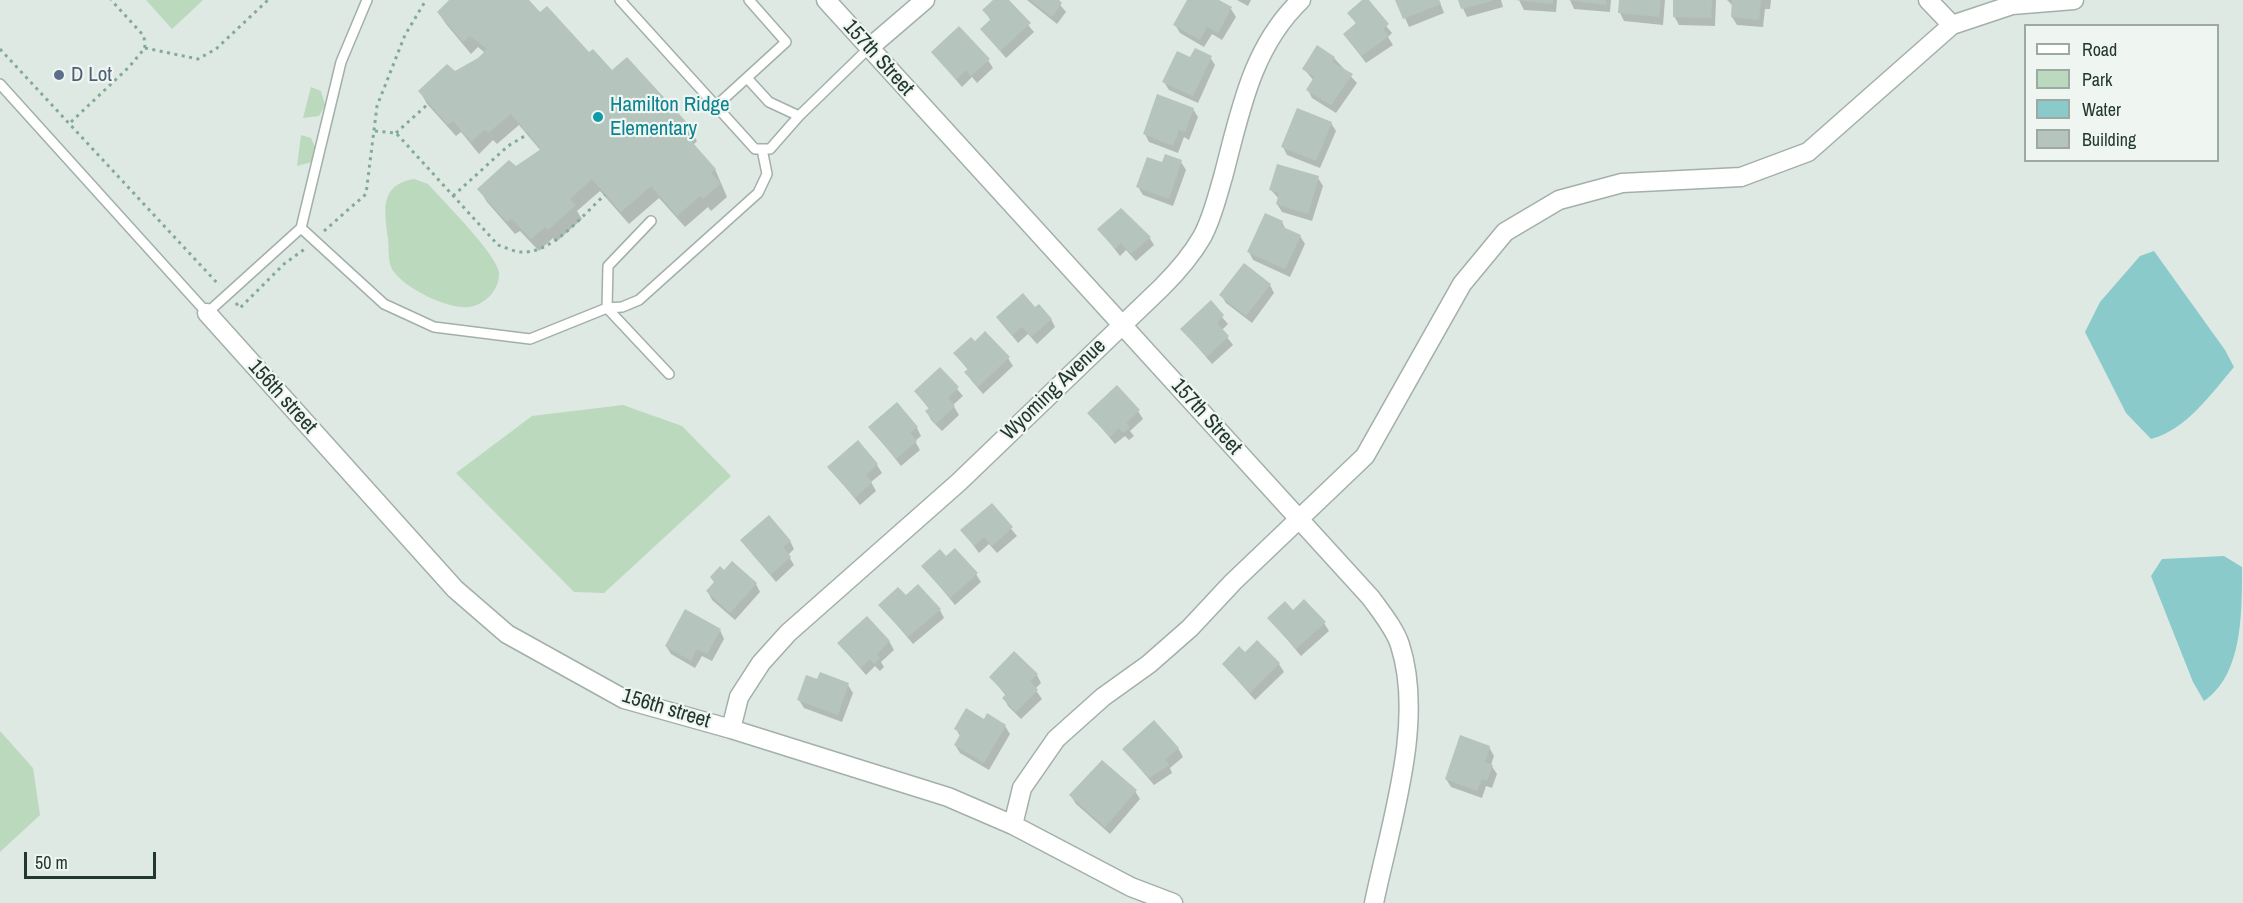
<!DOCTYPE html>
<style>
body{margin:0}
#map{position:relative;width:2243px;height:903px;overflow:hidden;background:#dfe9e3;font-family:"Archivo Narrow",sans-serif}
canvas{display:block}
.legend{position:absolute;left:2024px;top:24px;width:195px;height:138px;box-sizing:border-box;background:#eff6f2;border:2px solid #9daaa4;margin:0;padding:8px 10px;list-style:none;font-size:18px;color:#22382f}
.legend li{display:flex;align-items:center;gap:12px;height:30px}
.legend b{width:30px;border:2px solid #9daaa4}
.scale{position:absolute;left:24px;top:852px;width:132px;height:27px;box-sizing:border-box;border:3px solid #22382f;border-top:0;padding-left:8px;font-size:18px;line-height:21px;white-space:nowrap;color:#22382f;-webkit-text-stroke:4px #eff6f2;paint-order:stroke}
</style>
<div id="map">
<canvas width="2243" height="903"></canvas>
<ul class="legend">
<li><b style="height:8px;background:#fff"></b>Road</li>
<li><b style="height:16px;background:#bad9bd"></b>Park</li>
<li><b style="height:16px;background:#8bcacb"></b>Water</li>
<li><b style="height:16px;background:#b5c4bc"></b>Building</li>
</ul>
<div class="scale">50 m</div>
</div>
<script>
const ctx = document.querySelector('canvas').getContext('2d');
ctx.lineJoin = 'round';
function fill(path, color) { ctx.fillStyle = color; ctx.fill(path, 'evenodd'); }
function trace(path, color, width, dash) { ctx.strokeStyle = color; ctx.lineWidth = width; ctx.lineCap = dash ? 'butt' : 'round'; ctx.setLineDash(dash || []); ctx.stroke(path); }
function drawText(font, color, halo, rows, align = 'center') {
  ctx.font = font + ' "Archivo Narrow",sans-serif'; ctx.lineWidth = 4.5; ctx.setLineDash([]); ctx.textBaseline = 'middle'; ctx.strokeStyle = halo; ctx.fillStyle = color; for (const [text, x, y, turn = 0] of rows) {
    ctx.save(); ctx.translate(x, y); ctx.rotate((+turn || 0) * Math.PI / 180); ctx.textAlign = isNaN(turn) ? turn : align; if (halo) ctx.strokeText(text, 0, 0); ctx.fillText(text, 0, 0); ctx.restore();
  }
}
fill(new Path2D(`
 M146,0H203L172,29Z
 M311,87L321,91L325,105L319,116L303,118Z
 M301,135L311,138L317,151L312,162L297,166Z
 M414,179L428,184C443,201 495,252 499,272C500,281 495,291 489,297C483,302 477,306 469,307C448,310 399,286 391,267C388,259 389,247 388,239C385,212 378,185 414,179Z
 M623,405L682,426L731,476L604,593L574,592L456,473L532,416Z
 M0,731L33,768L40,815L0,852Z`), '#bad9bd');
fill(new Path2D(`
 M2154,251L2225,350L2234,367C2211,394 2186,430 2151,439L2126,413L2085,332L2100,302L2140,256Z
 M2224,556L2242,567C2242,612 2243,675 2204,701L2193,682L2151,576L2162,559Z`), '#8bcacb');
fill(new Path2D(`
 M452,0H525L612,72L627,59L690,128L697,141L693,145L715,169L727,197L711,211L708,207L685,227L659,198L629,224L600,191L577,211L582,219L556,242L553,238L539,251L520,231L515,234L487,202L479,189L541,151L519,125L497,144L493,140L479,154L461,132L456,136L427,104L420,91L479,59L485,53L478,47L471,54L446,24L438,12Z
 M995,0H1007L1034,32L1006,58L982,30L991,21L984,10Z
 M1027,0H1056L1066,12L1057,24Z
 M1189,0H1216L1231,9L1236,17L1222,40L1212,34L1204,47L1180,33L1175,25Z
 M1237,0H1251L1248,6Z
 M1365,0L1392,33L1388,37L1393,45L1366,63L1345,35L1357,25L1349,13Z
 M1397,0H1439L1444,13L1409,27Z
 M1459,0H1501L1503,7L1467,17Z
 M1519,0H1557L1556,12L1524,10Z
 M1570,0H1611L1610,12L1574,9Z
 M1621,0H1665L1663,25L1624,21L1620,13Z
 M1675,0H1716L1715,26L1679,25L1674,16Z
 M1727,0H1771L1770,9H1765L1763,27L1737,25L1732,17L1733,6Z
 M933,52L988,60L993,68L977,83L972,77L962,87Z
 M1210,57L1215,65L1198,103L1169,90L1164,82L1191,59Z
 M1334,58L1357,83L1336,113L1312,98L1308,90L1314,81L1304,69Z
 M1193,109L1198,117L1189,140L1184,137L1178,153L1149,142L1145,134Z
 M1331,123L1336,131L1320,168L1287,155L1283,147Z
 M1181,162L1186,170L1173,206L1143,195L1138,187L1163,164Z
 M1318,178L1323,186L1312,221L1282,212L1277,204L1279,199L1271,190Z
 M1282,222L1286,230L1300,236L1305,244L1290,277L1253,260L1249,252Z
 M1099,229L1149,237L1154,245L1136,261L1126,250L1120,256Z
 M1270,285L1274,293L1252,323L1226,303L1221,295Z
 M1210,303L1228,324L1222,330L1233,345L1212,364L1182,329Z
 M1035,309L1051,319L1055,327L1037,344L1028,334L1018,343L997,317Z
 M975,343L1008,358L1013,366L983,394L971,380L966,372L968,370L955,353Z
 M940,369L963,396L953,405L959,415L942,431L931,420L927,412L929,409L916,392Z
 M1138,411L1143,419L1130,431L1134,436L1129,440L1125,436L1115,444L1089,413Z
 M870,427L917,428L921,436L915,441L920,450L901,466Z
 M877,465L882,473L871,482L876,491L860,505L829,467Z
 M992,505L1017,536L997,553L989,544L979,553L962,530Z
 M742,541H790L794,549L788,555L794,565L776,582Z
 M946,558L976,574L981,582L955,605L923,566Z
 M756,584L760,592L735,620L712,600L708,592Z
 M905,597L940,610L944,618L913,644L880,605Z
 M1293,612L1324,623L1329,631L1301,656L1269,618Z
 M720,630L724,639L712,661L702,656L695,668L671,654L666,646Z
 M889,641L894,650L881,662L884,667L880,671L875,666L866,675L839,644Z
 M1245,654L1279,664L1284,672L1255,700L1223,664Z
 M1037,675L1041,683L1035,689L1042,699L1021,719L1008,706L1004,698L1006,696L991,677Z
 M848,685L853,693L842,722L804,708L799,700Z
 M985,721L1005,726L1010,734L989,770L960,753L955,745L960,736L956,729Z
 M1489,747L1494,756L1491,765L1497,774L1492,788L1486,786L1482,798L1451,787L1446,779Z
 M1178,748L1183,757L1170,768L1172,773L1154,785L1124,750Z
 M1135,791L1140,799L1110,834L1076,804L1071,796Z`), '#0003');
fill(new Path2D(`
 M449,0H529L540,12L547,6L589,52L593,49L612,70L627,57L691,127L685,134L716,169L711,173L721,183L703,199L700,196L677,216L651,186L621,212L592,179L570,199L576,205L548,230L545,227L531,239L512,219L507,222L477,189L509,160L516,166L541,149L511,114L488,133L485,129L471,142L453,121L448,125L418,91L447,64L455,71L478,58L487,49L470,36L463,42L437,12Z
 M993,0H1009L1031,23L1000,51L980,29L991,19L982,10Z
 M1030,0H1059L1062,3L1052,17Z
 M1187,0H1219L1232,7L1218,33L1207,27L1200,40L1173,25Z
 M1362,0H1369L1389,24L1383,29L1389,36L1361,56L1343,34L1356,23L1347,13Z
 M1395,0H1439L1441,4L1403,19Z
 M1458,0H1491L1492,1L1461,9Z
 M1515,0H1553V4Z
 M1568,0H1606V5Z
 M1619,0H1661L1659,17L1618,13Z
 M1673,0H1712L1711,18L1673,17Z
 M1732,0H1761L1759,20L1731,17Z
 M959,26L990,59L971,76L966,70L956,80L931,52Z
 M1317,45L1335,57L1332,62L1353,74L1331,105L1306,90L1314,77L1302,69Z
 M1195,48L1212,56L1193,96L1162,82L1177,51L1190,57Z
 M1157,94L1194,108L1185,132L1179,130L1173,146L1143,134Z
 M1297,108L1332,122L1316,161L1281,147Z
 M1165,154L1182,160L1169,199L1136,187L1147,157L1162,162Z
 M1277,164L1319,176L1308,214L1276,204L1279,193L1269,190Z
 M1121,208L1151,237L1131,254L1121,243L1115,249L1097,229Z
 M1265,213L1283,221L1281,226L1301,235L1285,269L1247,252Z
 M1244,263L1271,284L1246,316L1219,295Z
 M1023,293L1035,307L1039,304L1052,319L1031,337L1022,327L1012,336L996,317Z
 M1211,300L1224,315L1217,323L1229,336L1207,357L1180,329Z
 M985,331L1010,357L978,387L964,372L968,369L953,353L971,337L975,341Z
 M940,367L959,387L948,398L955,406L936,424L925,411L929,408L914,391Z
 M1117,385L1140,410L1126,423L1130,427L1123,433L1119,428L1110,437L1087,413Z
 M897,402L918,427L910,433L917,441L896,459L868,427Z
 M858,440L878,464L866,475L872,482L855,498L827,467Z
 M992,503L1013,527L992,546L984,537L974,546L960,530Z
 M769,515L791,541L783,547L791,557L770,575L740,540Z
 M955,548L978,573L950,598L921,566L940,549L946,556Z
 M732,561L757,583L730,613L706,591L714,582L710,577L720,566L724,570Z
 M918,584L941,609L908,637L878,605L898,587L906,595Z
 M1304,599L1326,622L1296,649L1267,618L1285,601L1293,610Z
 M685,609L721,629L707,654L697,649L691,661L665,646Z
 M867,616L890,641L877,654L880,658L874,664L870,659L861,668L837,643Z
 M1257,640L1280,663L1250,693L1222,664L1239,646L1245,652Z
 M1014,651L1038,674L1030,681L1038,690L1016,712L1002,698L1006,694L989,677Z
 M820,672L849,683L838,715L797,700L806,675L817,679Z
 M966,708L984,719L987,713L1006,725L984,763L954,745L961,733L954,729Z
 M1154,720L1179,748L1165,760L1169,765L1149,778L1122,749Z
 M1460,735L1490,746L1485,762L1493,765L1487,781L1482,779L1477,791L1445,779Z
 M1102,760L1137,790L1105,827L1069,795Z`), '#b5c4bc');
const lane = new Path2D(`
 M620,0L755,149H770L799,116L869,48
 M747,78L769,102L799,116
 M0,84L207,313L301,228L341,62L367,0
 M716,106L786,42L749,0
 M651,221L608,266L607,308L669,374
 M301,228L384,304L434,327L530,339L607,308L622,307L639,300L758,193L767,174L762,149`);
const street = new Path2D(`
 M826,0L1371,598C1381,612 1395,629 1400,645C1425,722 1390,825 1374,903
 M1928,0L1952,25
 M869,48L925,0
 M207,313L455,589L507,634L624,699L731,729L948,797L1013,825L1131,887L1173,903
 M731,729L739,697L761,663L788,633L959,482L1162,287C1177,272 1191,256 1202,237C1212,219 1217,197 1223,177C1240,113 1251,48 1301,0
 M1013,825L1022,788L1056,739L1103,697L1149,664L1190,628L1233,582L1365,456L1462,284L1505,232L1559,200L1622,183L1741,177L1808,152L1952,25L2012,5L2074,0`);
trace(lane, '#a3b0a9', 12);
trace(street, '#a3b0a9', 21);
trace(new Path2D(`
 M145,48L198,59L216,49L268,0
 M0,49L219,285
 M71,122L129,67L145,48L144,36L111,0
 M375,131L396,133L498,245C505,247 514,252 521,252C553,254 583,214 605,195
 M396,133L429,103
 M453,196L508,146L528,134
 M324,231L366,194L377,106L405,35L426,0
 M236,303L240,308L284,264L306,248`), '#82aa98', 3, [3, 4.5]);
trace(lane, '#fff', 9);
trace(street, '#fff', 18);
for (const [x, y, r, color] of [
 [59,75,6,"#5c6f8a"],
 [598,117,6,"#0f9aa8"]
]) { const dot = new Path2D(); dot.arc(x, y, r, 0, 2 * Math.PI); ctx.fillStyle = color; ctx.fill(dot); trace(dot, '#eff6f2', 2); }
drawText('21px', '#22382f', '#eff6f2', [
 ["157th Street",878,58,48],
 ["Wyoming Avenue",1054,390,-44],
 ["156th street",282,397,48],
 ["157th Street",1206,417,48],
 ["156th street",666,709,17]
]);
drawText('21px', '#4e5e75', '#eff6f2', [
 ["D Lot",71,75]
], 'left');
drawText('21px', '#0d838f', '#eff6f2', [
 ["Hamilton Ridge",610,105],
 ["Elementary",610,129]
], 'left');
</script>
